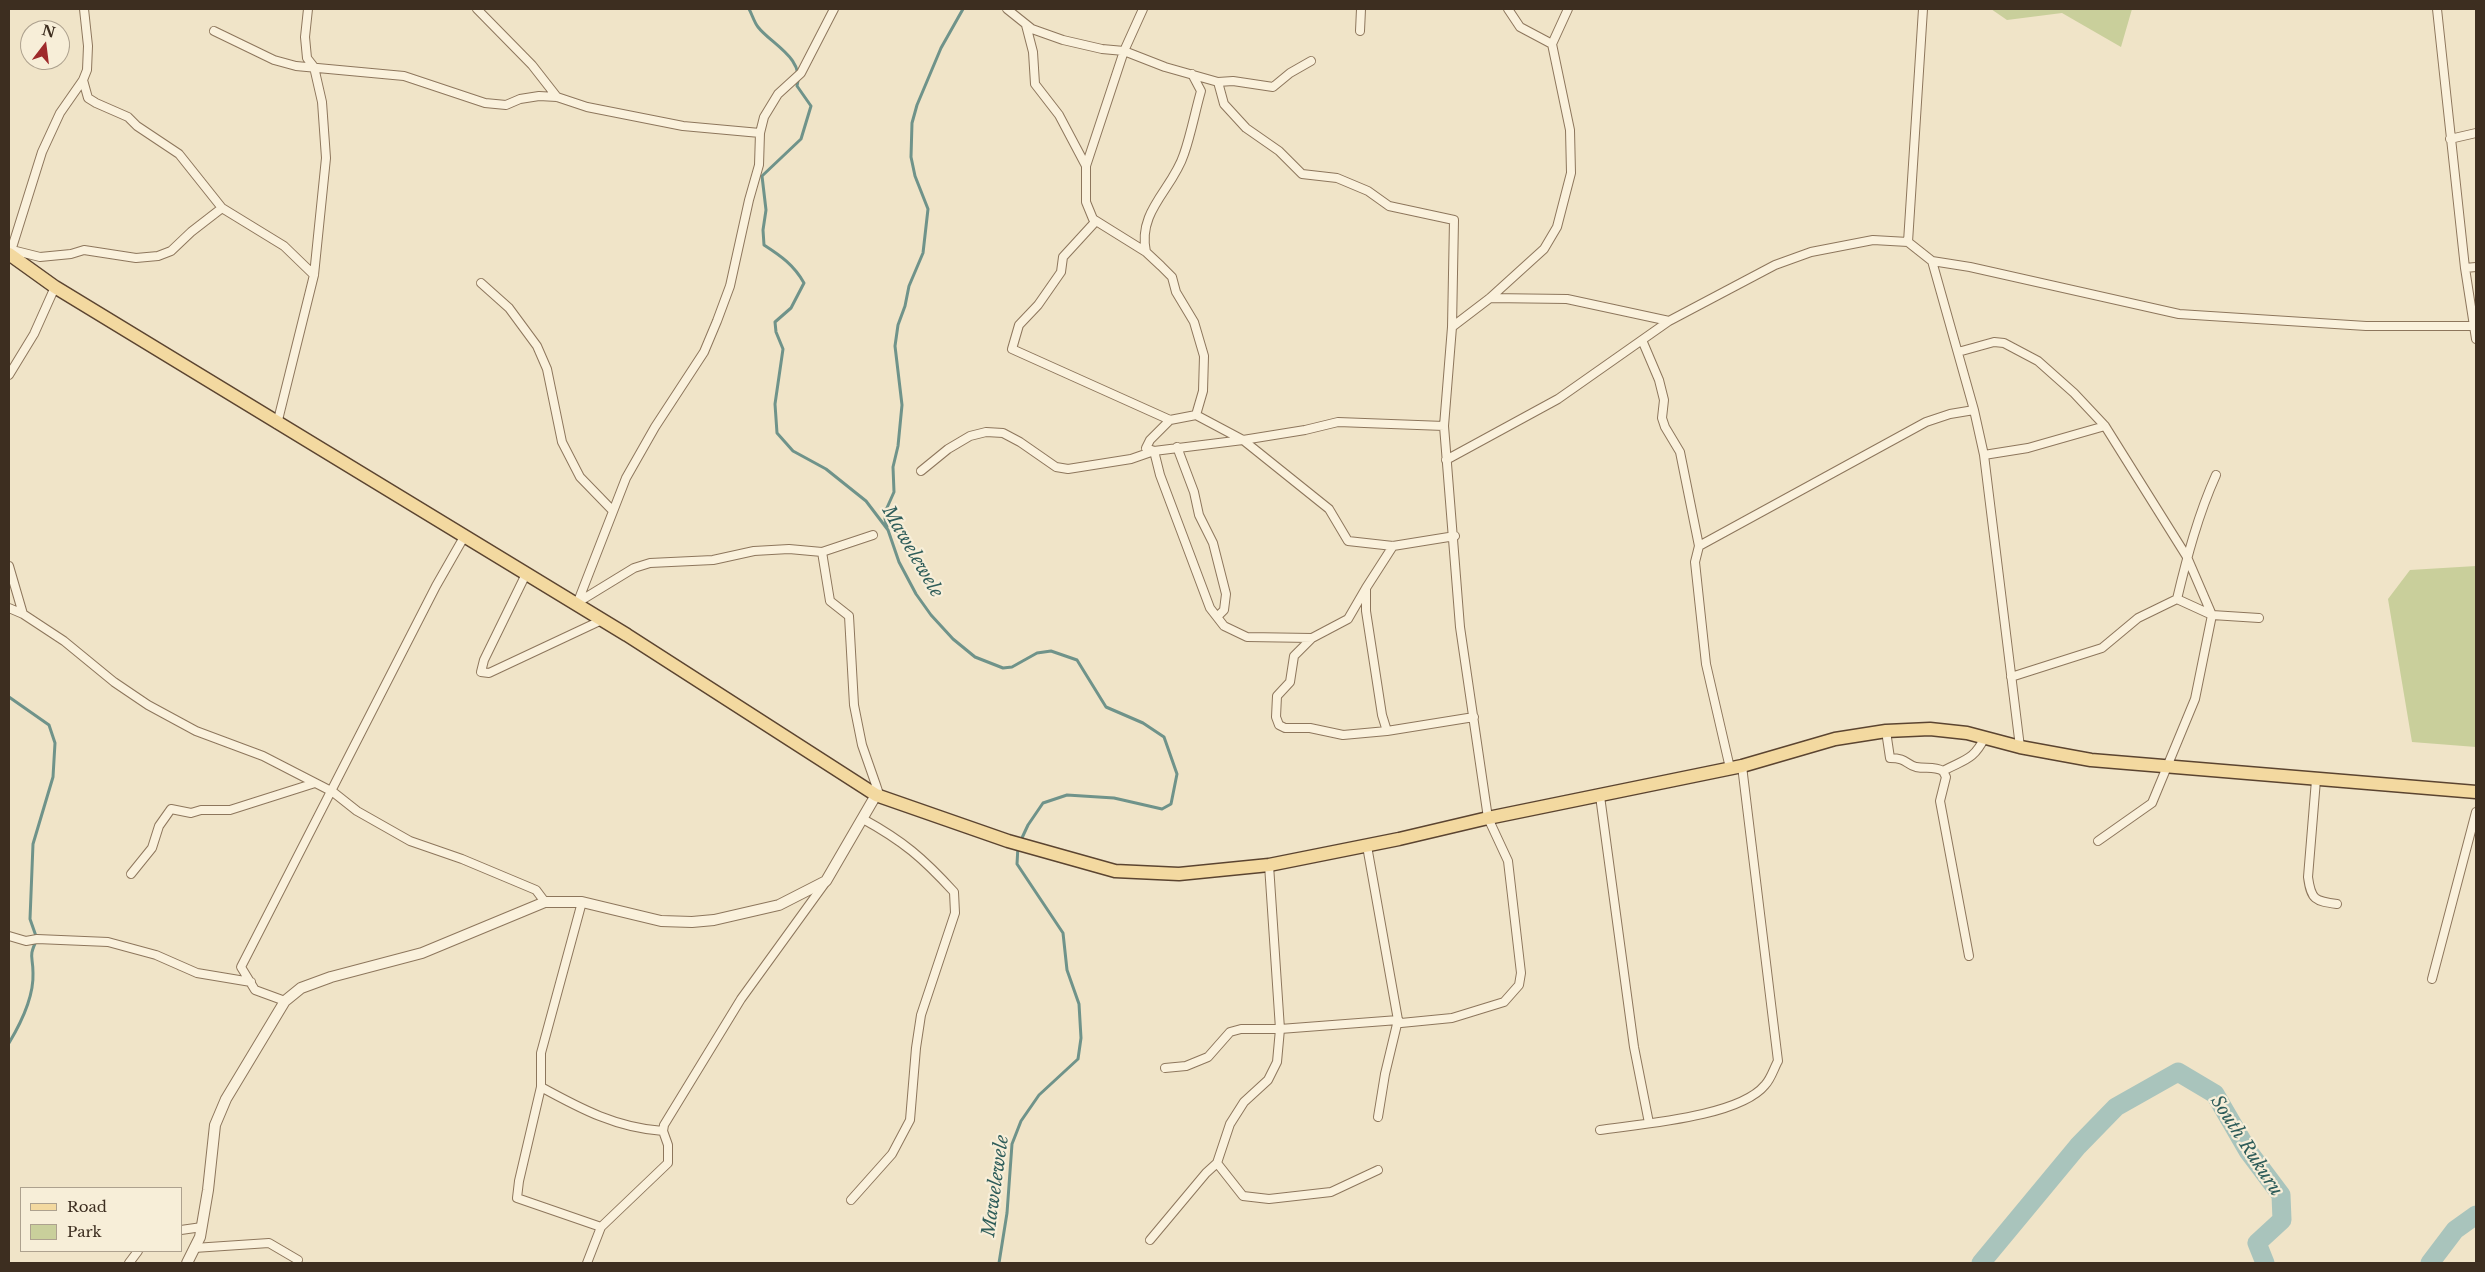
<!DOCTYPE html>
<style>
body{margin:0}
#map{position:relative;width:2485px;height:1272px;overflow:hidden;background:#f0e4c8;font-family:"Libre Baskerville",serif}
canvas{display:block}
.frame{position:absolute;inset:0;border:10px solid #3d2e20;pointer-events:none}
.legend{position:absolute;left:20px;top:1187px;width:162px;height:65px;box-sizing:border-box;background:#f7eed8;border:1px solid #ada18e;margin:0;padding:6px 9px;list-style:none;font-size:15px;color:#3d2e20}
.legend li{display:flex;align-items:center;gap:10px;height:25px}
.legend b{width:25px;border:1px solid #ada18e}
.north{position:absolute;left:20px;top:20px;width:50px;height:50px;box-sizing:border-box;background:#f7eed8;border:1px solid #ada18e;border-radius:50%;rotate:15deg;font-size:14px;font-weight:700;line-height:20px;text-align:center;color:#3d2e20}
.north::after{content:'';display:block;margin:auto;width:18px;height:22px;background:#9e2a2b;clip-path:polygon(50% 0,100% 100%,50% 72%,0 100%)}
</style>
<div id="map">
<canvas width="2485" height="1272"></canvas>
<div class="frame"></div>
<ul class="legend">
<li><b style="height:6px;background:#f3d9a0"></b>Road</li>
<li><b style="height:14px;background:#c9cf9b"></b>Park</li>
</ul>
<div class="north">N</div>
</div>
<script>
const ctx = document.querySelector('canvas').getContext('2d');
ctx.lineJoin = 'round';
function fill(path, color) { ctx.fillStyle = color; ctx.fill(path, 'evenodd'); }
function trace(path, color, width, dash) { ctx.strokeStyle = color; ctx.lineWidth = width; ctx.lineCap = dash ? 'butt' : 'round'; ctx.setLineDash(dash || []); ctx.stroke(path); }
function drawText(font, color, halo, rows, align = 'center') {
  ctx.font = font + ' "Libre Baskerville",serif'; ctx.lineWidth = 4.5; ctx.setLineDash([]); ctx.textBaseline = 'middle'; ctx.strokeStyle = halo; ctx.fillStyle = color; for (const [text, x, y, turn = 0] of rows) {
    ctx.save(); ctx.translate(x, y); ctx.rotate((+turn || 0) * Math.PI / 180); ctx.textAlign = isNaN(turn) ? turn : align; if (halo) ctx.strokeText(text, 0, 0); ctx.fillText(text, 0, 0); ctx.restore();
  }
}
fill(new Path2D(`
 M1991,9H2132L2121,47L2062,13L2007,20Z
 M2476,566V747L2412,742L2388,599L2410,570Z`), '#c9cf9b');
trace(new Path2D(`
 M749,9C752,14 754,22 758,27C771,44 805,58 797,86L811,106L801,139L762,176L766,210L763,230L764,245C781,256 794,265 804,283L791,308L775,322L776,332L783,349L775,404L777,433L793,451L826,469L866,501L888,530L899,562L916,594L931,615L953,639L975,657L1003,668L1012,667L1037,653L1051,651L1077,660L1106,707L1143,723L1164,737L1177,774L1171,804L1162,809L1114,798L1067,795L1043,803L1028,825L1021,840
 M887,527L885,519L886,510L894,492L893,467L898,446L902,405L895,346L898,325L905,306L909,286L923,253L928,209L915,176L911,157L912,123L917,105L941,48L963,9
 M9,697L49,725L55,743L53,777L33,844L30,919L37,939C28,958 33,955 33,973C34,997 21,1023 9,1043
 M999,1263L1007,1213L1012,1144L1021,1121L1039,1095L1078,1059L1081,1038L1079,1004L1067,970L1063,933L1017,864L1018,846`), '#6f938a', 3);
trace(new Path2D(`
 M1981,1263L2078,1146L2116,1107L2178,1072L2215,1094L2248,1151L2281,1195L2282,1220L2257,1243L2265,1263
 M2430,1263L2455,1230L2476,1215`), '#a9c4bc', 19);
const minor = new Path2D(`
 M477,9L532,65L557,97
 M1007,9L1032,29L1063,40L1102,49L1124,51L1165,67L1218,82L1233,81L1273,87L1290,73L1311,61
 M2437,9L2465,268L2476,339
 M1026,25L1033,52L1035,84L1059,115L1086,166V202L1093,219L1146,252L1161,266L1172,277L1176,292L1194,322L1204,356L1203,391L1196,415L1243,440L1329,509L1348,541L1393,546L1455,536
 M214,31L274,60L296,66L404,76L485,103L506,105L520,99L539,96L557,97L587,107L683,126L760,133
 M1360,31L1361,9
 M1552,44L1568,9
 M83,80L88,98L96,103L128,117L137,126L179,154L222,208L284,246L314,275
 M1218,82L1224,104L1246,128L1279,151L1302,174L1337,178L1368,191L1389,206L1454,220L1452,327
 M2450,139L2476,133
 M1086,166L1124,51L1143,9
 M1096,221L1063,257L1061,272L1038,305L1019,325L1012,349L1170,420L1196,415
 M1908,242L1923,9
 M12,250L40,257L71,254L84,250L136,258L158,256L171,251L191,232L222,208
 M1146,252C1137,211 1173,189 1184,154C1191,134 1195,112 1201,91L1192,74
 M10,254L42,152L60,113L83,80L87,70L88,46L84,9
 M1932,261L1974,410L1984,455L2020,747
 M2465,268L2476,267
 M481,283L509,308L537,346L547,369L562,442L580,477L613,511
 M1490,298L1567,299L1669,321L1775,265L1811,252L1873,240L1908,242L1932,261L1970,267L2179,314L2366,326H2474
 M1642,340L1659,380L1664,400L1662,418L1665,427L1680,452L1699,546
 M1958,352L1994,342L2004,343L2038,361L2074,393L2105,426L2187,557L2212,615L2195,699L2152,803L2098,841
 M9,375L34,334L55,287
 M1170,420L1150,440L1146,448L1154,451L1160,475L1210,608L1224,626L1247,637L1312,638L1348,619L1366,588
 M277,424L314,275L326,158L322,102L314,67L307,58L305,37L308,9
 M1177,447L1194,492L1199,515L1213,543L1226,594L1224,610L1217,617
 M1984,455L2028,448L2105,426
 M1446,460L1558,399L1669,321
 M921,471L948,449L970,436L986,432L1003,433L1020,442L1056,467L1068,469L1131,459L1154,451L1243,440L1305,430L1338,422L1444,426
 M1393,546L1366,588V611L1382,715L1387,731L1474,717
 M822,552L830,601L849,616L854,705L862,745L876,785L878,791L876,795
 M9,566L23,614
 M526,574L484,660L481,672L489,673L602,620
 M2177,599L2212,615L2259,618
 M580,601L634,568L650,563L713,560L754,551L789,549L822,552L873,535
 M577,604L626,478L655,427L704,352L717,321L730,286L749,200L759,165L760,133L764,117L778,94L801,73L834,9
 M9,608L23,614L64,641L114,682L148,705L196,731L263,756L333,792L357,811L410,841L462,859L536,890L545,902
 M1312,638L1294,656L1290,682L1277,696L1276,717L1279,725L1285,728H1310L1343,735L1387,731
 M2011,677L2102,648L2138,618L2177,599C2187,557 2198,515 2216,475
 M1886,731L1890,758C1907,758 1905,764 1916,767C1926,769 1934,766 1943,771L1946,777L1940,801L1969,956
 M1730,768L1706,664L1695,562L1699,546L1926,422L1950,414L1974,410
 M1943,771C1965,759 1973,761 1985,737
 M2316,780L2308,877C2311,900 2315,901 2337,904
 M1600,796L1634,1047L1649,1123
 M1367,846L1398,1020L1385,1074L1378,1117
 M131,874L152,848L159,826L171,809L191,813L201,810H230L315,783
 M582,902L541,1053V1087L519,1181L517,1198L601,1227
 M9,936L26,941L37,939L108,942L156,955L197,973L251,982
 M2432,979L2476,812
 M285,1001L255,990L241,967L436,586L464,537
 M1165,1068L1186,1066L1208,1057L1230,1032L1241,1029H1280L1398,1020L1401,1023L1452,1018L1504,1002L1519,985L1521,973L1508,861L1488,818L1460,627L1444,426L1452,327L1490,298L1544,249L1557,227L1571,173L1570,130L1552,44L1520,27L1508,9
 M541,1087C581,1109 617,1128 663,1131
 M1600,1130C1640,1124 1739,1117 1765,1085C1771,1079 1774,1068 1778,1061L1742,766
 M1217,1163L1243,1196L1269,1199L1331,1192L1378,1170
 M851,1200L892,1154L910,1120L916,1048L921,1015L955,913L954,892C923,858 903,841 863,819
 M181,1230L202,1227
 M1150,1240L1206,1173L1217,1163L1230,1124L1244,1102L1268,1080L1277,1062L1280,1029L1269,865
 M194,1248L269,1243L298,1260
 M129,1263L138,1251
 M587,1263L601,1227L668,1163V1145L663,1131L664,1125L741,999L825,883`);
const tertiary = new Path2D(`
 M187,1263L200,1237L208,1190L215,1125L226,1099L285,1001L301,988L331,977L422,953L545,902H582L661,921L692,922L714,920L779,905L826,881L876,795`);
const primary = new Path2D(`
 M9,254L55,287L627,635L876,795L1008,841L1115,871L1179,874L1269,865L1399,839L1488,818L1742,766L1835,739L1886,731L1930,729L1967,733L2020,747L2091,760L2476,792`);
trace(minor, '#8d765c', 10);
trace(tertiary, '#8d765c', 12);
trace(primary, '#5b4430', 15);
trace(minor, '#faf1dc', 8);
trace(tertiary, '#faf1dc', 10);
trace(primary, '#f3d9a0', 12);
drawText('italic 18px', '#2f5d5a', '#f7eed8', [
 ["Mawelewele",912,552,60],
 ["South Rukuru",2246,1146,57],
 ["Mawelewele",996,1186,-82]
]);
</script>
